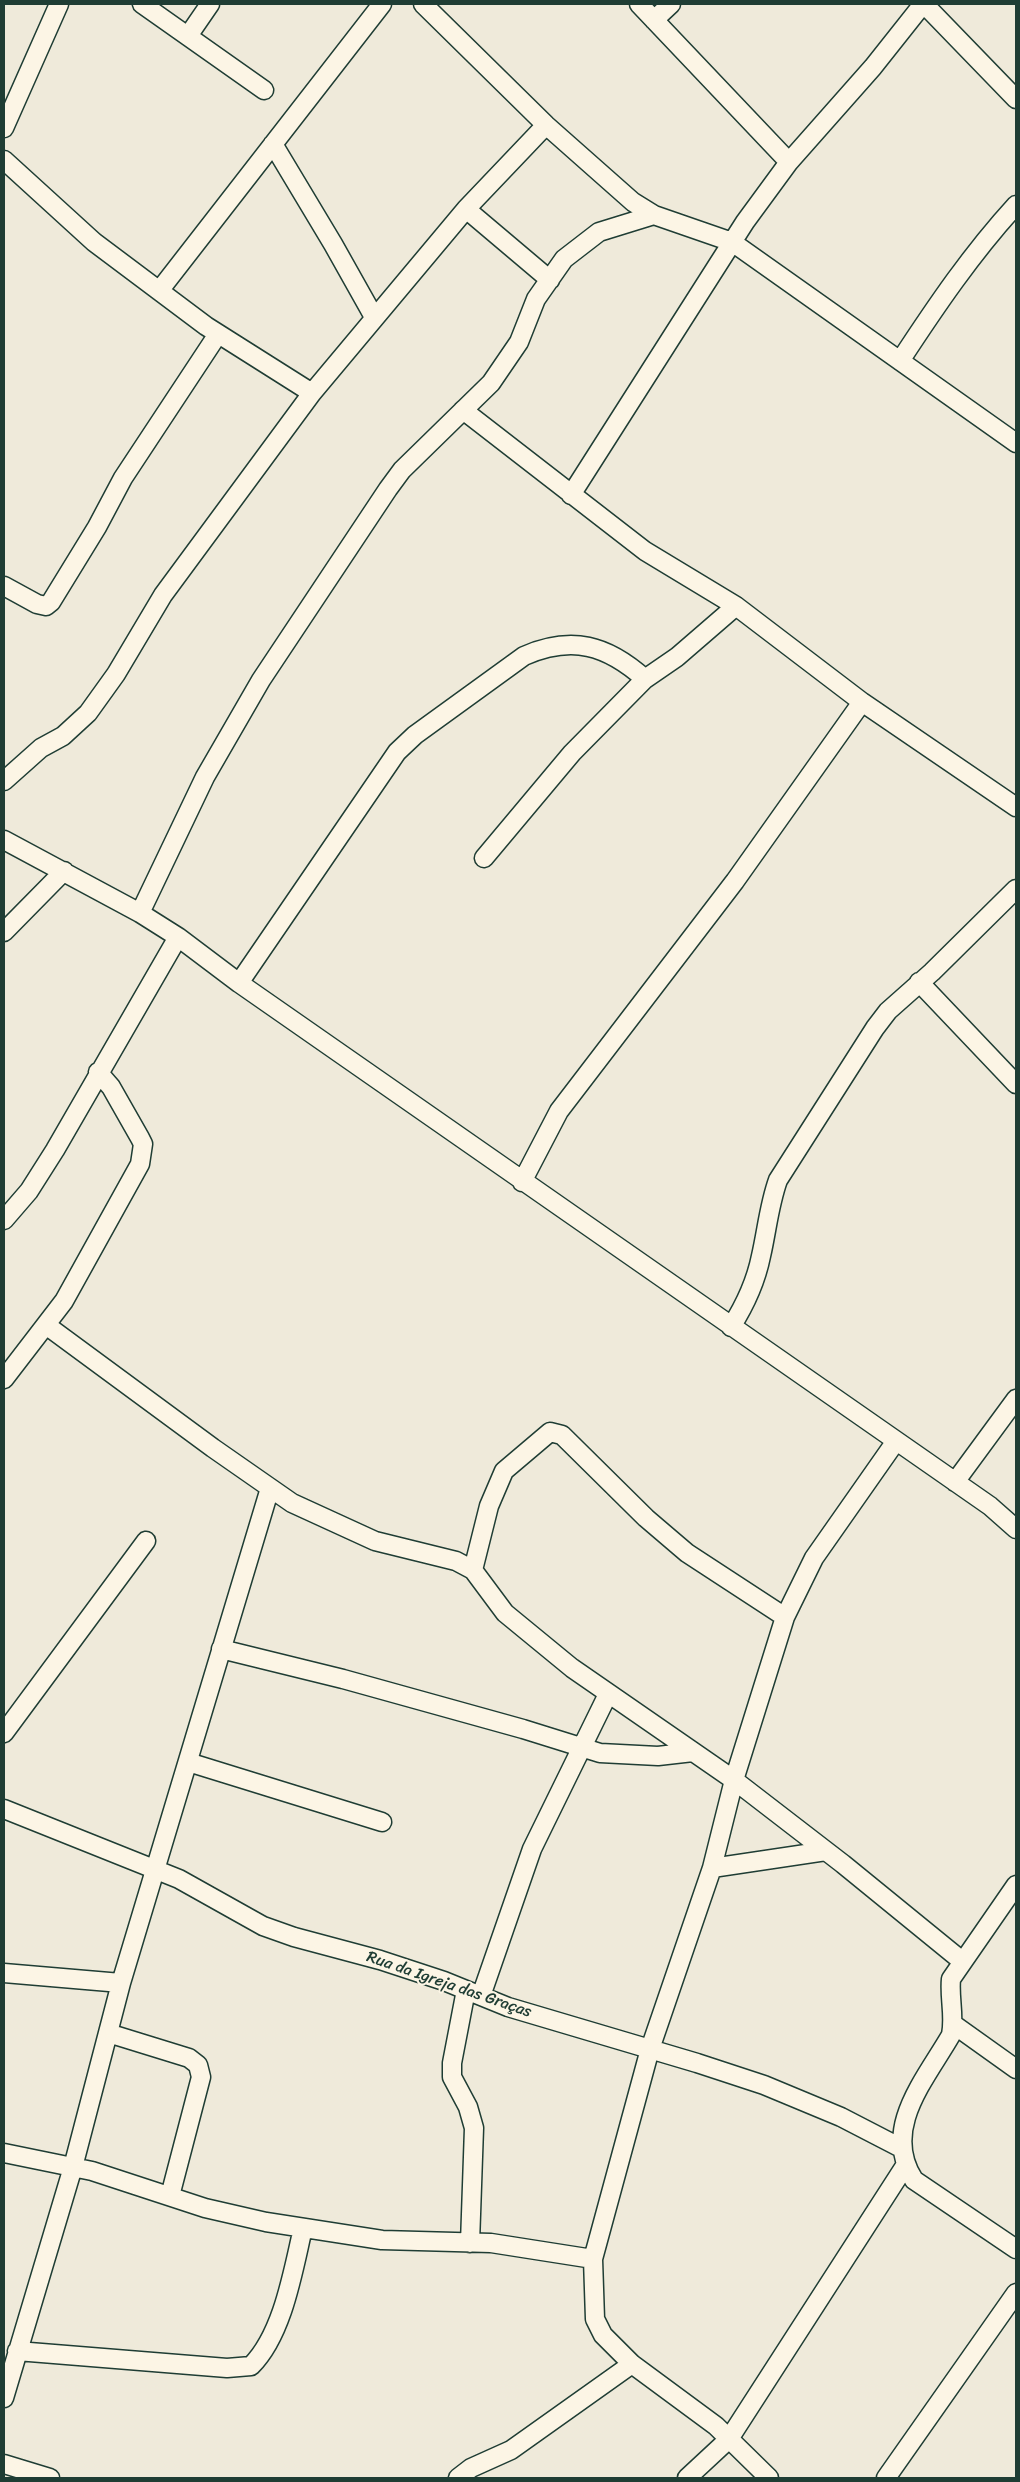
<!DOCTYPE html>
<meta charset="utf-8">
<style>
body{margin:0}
#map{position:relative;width:1020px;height:2482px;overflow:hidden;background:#efeada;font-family:Sriracha,sans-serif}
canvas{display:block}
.frame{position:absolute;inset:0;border:5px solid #1f3d34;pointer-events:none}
</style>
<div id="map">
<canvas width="1020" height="2482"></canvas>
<div class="frame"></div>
</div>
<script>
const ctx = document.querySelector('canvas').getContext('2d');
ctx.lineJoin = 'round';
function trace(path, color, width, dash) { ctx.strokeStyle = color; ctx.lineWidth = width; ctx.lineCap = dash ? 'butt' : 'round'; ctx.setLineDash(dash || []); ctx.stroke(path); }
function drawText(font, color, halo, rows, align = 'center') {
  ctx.font = font + ' Sriracha,sans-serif'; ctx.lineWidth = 4; ctx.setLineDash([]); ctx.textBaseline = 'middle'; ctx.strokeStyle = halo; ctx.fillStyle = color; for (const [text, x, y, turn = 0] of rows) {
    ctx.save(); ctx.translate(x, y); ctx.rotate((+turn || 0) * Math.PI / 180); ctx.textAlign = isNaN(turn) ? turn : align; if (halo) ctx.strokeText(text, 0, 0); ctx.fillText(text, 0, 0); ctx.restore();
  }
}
const street = new Path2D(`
 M142,4L264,90
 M423,4L546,125L633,202L654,215L732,242L1016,443
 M639,4L789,162
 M924,4L1016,99
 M654,20L671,4
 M188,36L210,4
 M4,128L59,4
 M273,144L333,244L374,317
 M4,160L94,242L206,326L312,393
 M466,209L550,280
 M159,291L382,4
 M900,361C936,306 972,253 1016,205
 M463,410L645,551L736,606L862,702L1016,807
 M571,495L745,222L789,162L873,67L923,4
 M4,586L37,604L46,606L51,602L97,527L123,478L218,334
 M4,781L41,748L63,736L88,713L116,674L163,595L312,393L466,209L546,125
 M4,840L140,913L178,937L239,983L990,1506L1016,1529
 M484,858L572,753L645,679L677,657L736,606
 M140,913L205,777L261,680L388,489L402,470L491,383L519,342L536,299L564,259L599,232L654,215
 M4,932L64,871
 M919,982L1016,1084
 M239,983L397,752L415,735L524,656C572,635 607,645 645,679
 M522,1182L559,1111L735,881L862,702
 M4,1220L29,1191L55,1150L178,937
 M46,1325L213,1448L292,1503L375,1541L456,1561L473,1570L505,1613L572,1668L734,1780L843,1864L962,1961
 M731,1327C745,1305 756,1281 761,1256C767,1230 769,1205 778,1180L875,1028L888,1011L932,972L1016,889
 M4,1379L64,1301L140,1164L143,1144L140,1138L111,1087L98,1072
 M955,1482L1016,1399
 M473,1570L489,1506L504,1471L550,1432L562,1435L646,1518L687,1553L785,1617
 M221,1649L343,1679L523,1729L600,1753L658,1756L693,1752
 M4,1733L146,1541
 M188,1762L382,1822
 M4,1809L179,1879L263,1926L294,1937L380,1960L444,1981L508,2007L697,2063L764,2085L841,2117L901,2148
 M712,1868L826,1851
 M1016,1885L951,1979C949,1998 955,2016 951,2035C925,2080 881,2129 914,2180L1016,2249
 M4,1973L121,1983
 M466,1990L452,2063V2077L468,2107L474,2128L470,2243
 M481,1996L532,1849L608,1694
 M953,2024L1016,2069
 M108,2033L189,2058L198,2065L201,2077L170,2196
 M4,2153L92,2171L205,2208L266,2222L382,2240L491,2243L593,2259
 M17,2351L227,2368L251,2366C283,2334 293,2271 303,2228
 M4,2398L73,2167L121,1983L270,1488
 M4,2464L50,2478
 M458,2478L471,2468L511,2450L632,2364
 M687,2478L729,2439L905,2166
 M769,2478L716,2426L632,2364L603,2335L595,2319L593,2259L650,2049L712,1868L734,1780L785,1617L814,1558L896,1441
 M886,2478L1016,2293`);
trace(street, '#1f3d34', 21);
trace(street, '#fcf5e5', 18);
drawText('16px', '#1f3d34', '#fcf5e5', [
 ["Rua da Igreja das Graças",449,1985,19]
]);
</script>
